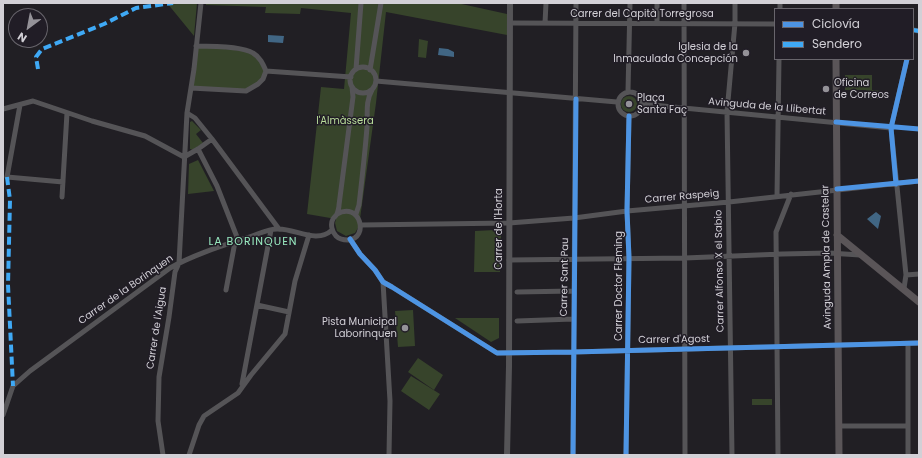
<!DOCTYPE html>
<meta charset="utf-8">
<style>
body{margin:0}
#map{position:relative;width:922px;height:458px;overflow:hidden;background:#211f24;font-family:Poppins,sans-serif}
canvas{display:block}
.frame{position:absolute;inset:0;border:4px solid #d2d0d6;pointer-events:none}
.legend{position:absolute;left:774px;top:8px;width:140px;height:52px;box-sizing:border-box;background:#211d26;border:1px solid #68656c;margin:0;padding:5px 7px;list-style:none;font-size:12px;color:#d2d0d6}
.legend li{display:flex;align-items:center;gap:8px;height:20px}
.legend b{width:20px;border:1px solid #68656c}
.north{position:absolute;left:8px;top:8px;width:40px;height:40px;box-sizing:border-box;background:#211d26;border:1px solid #68656c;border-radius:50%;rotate:212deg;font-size:11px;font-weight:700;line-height:16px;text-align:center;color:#d2d0d6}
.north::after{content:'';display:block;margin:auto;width:14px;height:18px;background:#949298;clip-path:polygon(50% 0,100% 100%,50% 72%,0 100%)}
</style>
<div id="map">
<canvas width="922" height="458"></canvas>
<div class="frame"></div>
<ul class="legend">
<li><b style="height:5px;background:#4d94e3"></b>Ciclovía</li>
<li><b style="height:5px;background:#3fa9f5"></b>Sendero</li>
</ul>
<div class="north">N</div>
</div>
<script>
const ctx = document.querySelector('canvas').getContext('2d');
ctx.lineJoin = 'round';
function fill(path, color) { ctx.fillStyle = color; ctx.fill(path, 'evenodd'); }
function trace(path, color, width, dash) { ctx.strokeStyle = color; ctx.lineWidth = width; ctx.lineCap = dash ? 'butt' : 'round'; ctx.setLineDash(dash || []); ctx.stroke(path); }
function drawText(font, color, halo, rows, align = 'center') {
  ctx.font = font + ' Poppins,sans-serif'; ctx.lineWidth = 3; ctx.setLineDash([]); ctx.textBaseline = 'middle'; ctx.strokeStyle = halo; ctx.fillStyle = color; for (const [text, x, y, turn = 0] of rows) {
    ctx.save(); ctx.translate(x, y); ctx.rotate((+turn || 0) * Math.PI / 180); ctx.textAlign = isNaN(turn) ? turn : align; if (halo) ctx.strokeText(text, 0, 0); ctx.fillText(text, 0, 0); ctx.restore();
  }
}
fill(new Path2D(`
 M167,3H197L194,36Z
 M206,3H457L507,14V35L386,12L376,103L359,226L355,233L346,236L337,231L335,223L336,219L307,214L321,87L344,89L351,13L301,8L300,14L265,13L266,7L206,5Z
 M419,39L428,41L426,58L418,57Z
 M196,46L253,52L266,71L263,79L246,91L191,88Z
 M845,75H872V90L881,91V99H865V91L868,90H845Z
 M621 104a8 8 0 1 1 16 0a8 8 0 1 1-16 0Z
 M192,121L201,130L196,134L203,143L193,150L190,149V122Z
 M198,160L214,191L188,194L189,164Z
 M495,230L501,235L500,272H474L475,231Z
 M413,310L415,346L398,347L395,311Z
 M455,318H499V338L491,342Z
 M418,358L443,375L434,390L408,372Z
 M411,376L440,394L429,410L401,391Z
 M752,399H772V405H752Z`), '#37442b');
fill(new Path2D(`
 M268,35L284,36L283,43L268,42Z
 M439,48L448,49L454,52V57L438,55Z
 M876,212L881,216L878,229L867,219Z`), '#416684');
trace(new Path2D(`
 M684,3L685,455
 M780,9V3
 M510,23L775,24
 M545,23L546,3
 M657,23V3
 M913,30L919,31
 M350 80a13 13 0 1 1 26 0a13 13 0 1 1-26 0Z
 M356,69L361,3
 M370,70L381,3
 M266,71L351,77
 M376,81L617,102
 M191,88L246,91L258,84L263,79L266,71C263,64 260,57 253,53C242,46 210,46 196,46
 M628,91L630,3
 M618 104a12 12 0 1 1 24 0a12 12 0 1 1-24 0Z
 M642,104L891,128
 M20,105L7,177L63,182
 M3,109L33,101L92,121L145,136L184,157
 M187,113L195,118L212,139L279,229
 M198,149L217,186L237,237L235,242L226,290
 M184,157L198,149L212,139
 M777,196L779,59
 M62,197L67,113
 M337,214C360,201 370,238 348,240C343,240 339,239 336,236C332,232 330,224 333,219C334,217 336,216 337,214C338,211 339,207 339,205L353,97L352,87
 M356,214L359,205C362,179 365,153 367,127C368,114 365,102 372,90
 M361,225L509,223L574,218L627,211L729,202L919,181
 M350,239L360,254L375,270L383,282L392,287L497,353L573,352L919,343
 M509,260L685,258L782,254L829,253L860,255
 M906,275L919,274
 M383,282L390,401L389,455
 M904,288L906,275L891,128L907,59
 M517,292L573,291
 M257,305L289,312
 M517,321L573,319
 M908,344V455
 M242,384L271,230
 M3,415L13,386L30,371L170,268C195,254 225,245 252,236C261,233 270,228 279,229C296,229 317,244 332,230
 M839,426H908
 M163,455L158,421L159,377L169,317L175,272L179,263L187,113L194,69L201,3
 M189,455L199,425L204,416L238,393L251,375L285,334L295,281L309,235
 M573,455L576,3
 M626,455L629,258L627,211L629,116
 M732,455L727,112L735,23V3
 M778,455L776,232L791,194`), '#555457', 5);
trace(new Path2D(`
 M507,455L509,366L510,3`), '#555457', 6);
trace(new Path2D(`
 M836,3V9
 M836,59L839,455
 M837,235L919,302`), '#5a5558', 7);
trace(new Path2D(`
 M913,30L919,31
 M38,69L36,57L42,49L104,24L136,8L173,3
 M7,177L10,200L8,285L13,386`), '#3fa9f5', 4, [8, 4]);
trace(new Path2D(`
 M836,122L919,129
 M896,184L891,128L907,59
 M837,189L919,181
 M350,239L360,254L375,270L383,282L392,287L497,353L573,352L919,343
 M573,455L576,99
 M626,455L629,258L627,211L629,116`), '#4d94e3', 5);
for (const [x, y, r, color] of [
 [746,53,4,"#949298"],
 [826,89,4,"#949298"],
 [629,104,4,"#949298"],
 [405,328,4,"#949298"]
]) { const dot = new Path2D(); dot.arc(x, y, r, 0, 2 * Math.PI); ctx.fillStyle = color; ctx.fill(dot); trace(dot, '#211d26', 1.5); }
drawText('10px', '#d2d0d6', '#211d26', [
 ["Carrer del Capità Torregrosa",642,14],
 ["Avinguda de la Llibertat",767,107,5],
 ["Carrer Raspeig",682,197,-5],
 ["Carrer de l'Horta",499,229,-90],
 ["Avinguda Ampla de Castelar",827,257,-91],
 ["Carrer Alfonso X el Sabio",720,271,-91],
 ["Carrer Sant Pau",565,277,-89],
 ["Carrer Doctor Fleming",619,286,-90],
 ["Carrer de la Borinquen",126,290,-35],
 ["Carrer de l'Aigua",157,328,-81],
 ["Carrer d'Agost",674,340,-1]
]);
drawText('10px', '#d2d0d6', '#211d26', [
 ["Iglesia de la",738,47],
 ["Inmaculada Concepción",738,59],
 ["Oficina",834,83,"left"],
 ["de Correos",834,95,"left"],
 ["Plaça",637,98,"left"],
 ["Santa Faç",637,110,"left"],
 ["Pista Municipal",397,322],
 ["Laborinquen",397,334]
], 'right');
drawText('10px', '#bade9b', '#211d26', [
 ["l'Almàssera",345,121]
]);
ctx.letterSpacing = '1px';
drawText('11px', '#98e9be', '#211d26', [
 ["LA BORINQUEN",253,242]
]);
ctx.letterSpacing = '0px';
</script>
